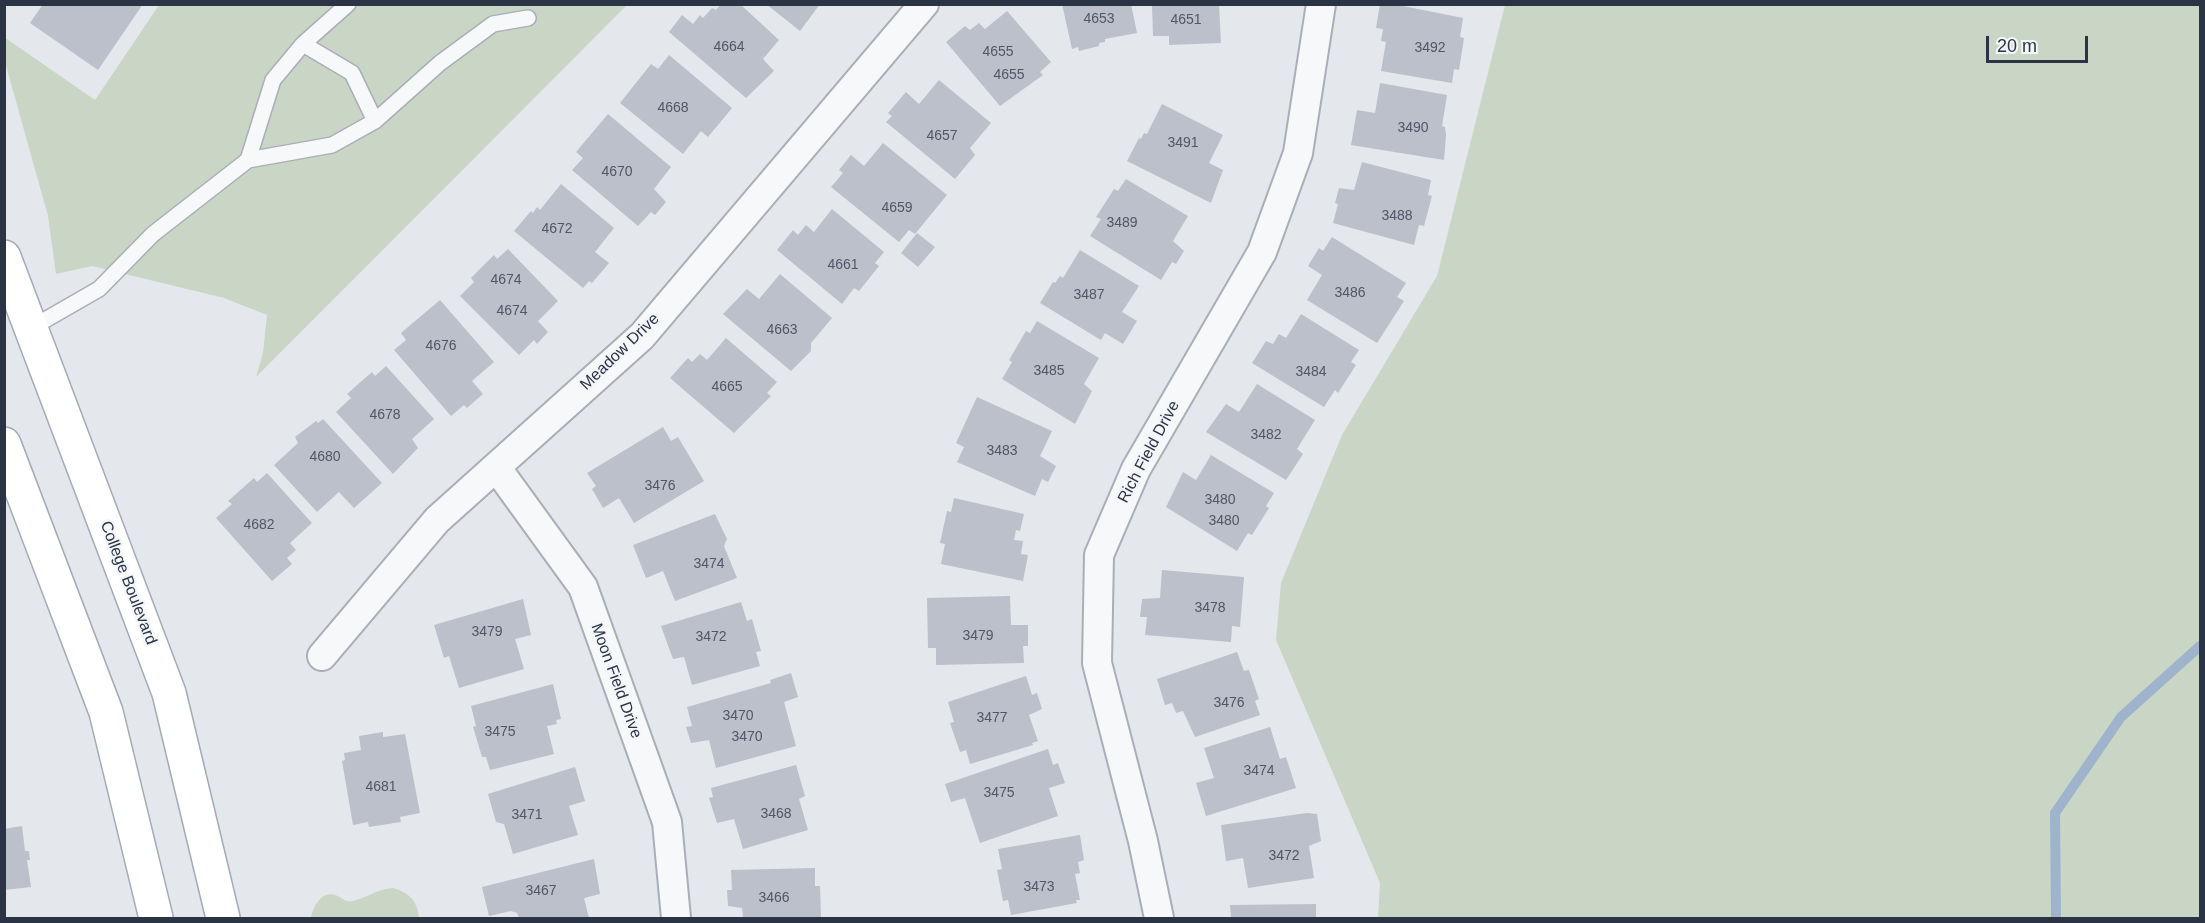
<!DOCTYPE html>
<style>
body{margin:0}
#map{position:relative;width:2205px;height:923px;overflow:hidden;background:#e4e7ec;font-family:Arial,sans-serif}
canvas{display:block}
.frame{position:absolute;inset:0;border:6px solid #2b3445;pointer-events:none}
.scale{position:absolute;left:1986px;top:36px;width:102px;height:27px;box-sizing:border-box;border:3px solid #2b3445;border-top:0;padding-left:8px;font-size:18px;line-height:21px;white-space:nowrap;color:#2b3445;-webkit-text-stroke:4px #f4f6f9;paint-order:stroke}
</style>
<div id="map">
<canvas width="2205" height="923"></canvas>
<div class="frame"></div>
<div class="scale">20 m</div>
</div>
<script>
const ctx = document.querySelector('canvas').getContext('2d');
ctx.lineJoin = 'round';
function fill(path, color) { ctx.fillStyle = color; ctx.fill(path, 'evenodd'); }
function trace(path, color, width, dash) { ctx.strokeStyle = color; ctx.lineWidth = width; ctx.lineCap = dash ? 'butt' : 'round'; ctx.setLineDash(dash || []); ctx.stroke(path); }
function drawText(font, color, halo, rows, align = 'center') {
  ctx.font = font + ' Arial,sans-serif'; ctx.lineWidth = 5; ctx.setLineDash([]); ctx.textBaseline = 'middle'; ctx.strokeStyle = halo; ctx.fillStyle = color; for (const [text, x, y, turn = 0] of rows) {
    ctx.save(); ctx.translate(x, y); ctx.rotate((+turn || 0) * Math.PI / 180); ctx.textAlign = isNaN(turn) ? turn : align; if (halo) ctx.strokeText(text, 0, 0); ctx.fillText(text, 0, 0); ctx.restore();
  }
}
fill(new Path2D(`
 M159,5H627L256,377L263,353L267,315L224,298L92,266L56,274L48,216L5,62L4,37L95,100Z
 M1505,5H2200V918H1378L1380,883L1276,640L1281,583L1342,435L1437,276Z
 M393,888C409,892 418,902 419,918H311C313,907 321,891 335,895C342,897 345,903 353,901C367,898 377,889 393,888Z`), '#c9d6c5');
trace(new Path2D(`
 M2056,918L2055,813L2121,717L2200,646`), '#9fb4cc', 10);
fill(new Path2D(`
 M43,4H143L98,70L30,23Z
 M721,4H740L779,40L763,59L774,71L746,98L669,32L682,15L693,24L700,15L703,18L712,8L716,10Z
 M766,4H820L800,31Z
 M1062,4H1131L1137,33L1105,39V42L1099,43V46L1079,51L1078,47L1072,49Z
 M1152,4H1219L1221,43L1169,45V36H1153Z
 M1380,4H1393L1463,18L1460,37L1464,38L1459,70L1454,69L1452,83L1381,71L1386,42L1381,41L1383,29L1376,28Z
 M1007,11L1051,62L1040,72L1043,75L1000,106L946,42L965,26L970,30L979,23L985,29Z
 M669,55L732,108L708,137L701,131L683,154L620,103L651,64L658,69Z
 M939,80L991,123L970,148L975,155L955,179L886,122L892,116L888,113L906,92L919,104Z
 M1380,83L1447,95L1442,126L1445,127L1446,135L1444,160L1351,145L1357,110L1375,113Z
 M1162,104L1223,135L1209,163L1223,170L1211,203L1127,161L1139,138L1141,139L1144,133L1147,134Z
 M608,114L671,167L654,189L666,202L655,215L651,212L638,226L572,170L583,158L576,152Z
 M883,143L947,195L915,234L909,230L899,242L831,187L843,173L839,170L851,155L864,166Z
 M1362,162L1431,180L1428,195L1432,196L1424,226L1419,225L1414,245L1333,223L1338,204L1335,203L1339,188L1354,190Z
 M1126,179L1188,216L1173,241L1184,251L1176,264L1172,262L1161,280L1090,236L1101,219L1096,217L1114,189L1118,191Z
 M561,184L614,228L595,252L609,263L592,283L589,281L583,288L514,231L531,211L533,213L537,207L540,210Z
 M832,209L884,252L875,263L879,266L859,291L854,288L842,304L777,250L793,230L798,235L806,225L814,232Z
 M917,233L935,247L918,267L901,253Z
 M1332,237L1406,283L1397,297L1404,301L1377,343L1307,300L1322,275L1308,266L1319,248L1323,251Z
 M508,249L558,301L538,321L548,332L537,344L534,340L519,355L460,296L474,282L471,278L494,255L497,259Z
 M1080,250L1139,286L1122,312L1137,321L1123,344L1105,333L1101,340L1040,303L1053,282L1055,283L1060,276L1063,278Z
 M780,274L832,318L811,343V351L791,371L723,314L747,289L759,299Z
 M440,300L494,362L472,381L483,394L467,408L464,405L451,416L394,350L406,340L401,333Z
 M1301,314L1359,350L1351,362L1356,365L1338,393L1335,390L1324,407L1252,363L1266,341L1273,344L1279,334L1286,338Z
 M1037,321L1099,358L1084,384L1092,391L1075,424L1002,379L1012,362L1009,360L1026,331L1030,333Z
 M726,338L777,382L767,393L771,396L734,433L670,378L688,358L692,362L700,354L707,360Z
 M386,366L434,419L412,439L418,448L393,474L336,412L351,398L347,394L372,372L375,376Z
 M1257,384L1315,420L1297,449L1303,454L1286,480L1206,432L1226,404L1239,412Z
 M977,397L1052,431L1040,456L1056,466L1048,482L1042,479L1035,496L957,462L964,447L956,443Z
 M323,419L382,483L354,508L339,492L317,512L274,465L298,443L295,437L316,421L318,423Z
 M663,427L671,441L678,437L704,481L634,523L619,498L603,508L592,489L596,486L587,473Z
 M1211,455L1274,493L1266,506L1269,508L1252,535L1248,533L1237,551L1166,507L1183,472L1196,480Z
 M267,473L312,523L290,543L296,550L287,558L292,564L272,581L216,518L232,504L228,501L254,478L257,482Z
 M954,498L1024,514L1020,531L1016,530L1014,540L1023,541L1021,554L1028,555L1023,581L941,564L945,544L940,543L947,511L951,512Z
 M715,514L727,539L724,546L737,578L675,601L663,571L646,578L633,545Z
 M1162,570L1244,577L1240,627L1232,626L1231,642L1145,635L1147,617H1140L1142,599L1160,598Z
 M1010,596L1011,625H1028V646H1023L1024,663L936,665V648H928L927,598Z
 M523,599L531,635L515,639L524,669L459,688L449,656L444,658L434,625Z
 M741,602L747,621L752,619L761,651L756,652L760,666L692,685L684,657L673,659L661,626Z
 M1237,652L1244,671L1249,670L1259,699L1255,701L1260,715L1195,737L1183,711L1176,713L1172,703L1165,705L1157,679Z
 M791,673L798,697L784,702L796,746L716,768L709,740L691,743L686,727L692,726L687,707L771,683L770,680Z
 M1026,676L1032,695L1037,693L1042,709L1029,715L1038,741L1032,743L1033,745L970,764L966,750L960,752L950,723L954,722L948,702Z
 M553,684L561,719L556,720L557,724L547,726L554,754L490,770L486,757H482L473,727L476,726L471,706Z
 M1270,727L1280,759L1286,757L1296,788L1206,816L1196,783L1214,778L1204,748Z
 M383,732V737L405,734L420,813L400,817L401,822L369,827L368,822L353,825L342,761L345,760L344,753L361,750L359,736Z
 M1048,749L1053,765L1058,763L1065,783L1049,788L1058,816L980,843L965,798L951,802L945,784Z
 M796,765L805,796L799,799L808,830L743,849L734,819L717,823L709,798L713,797L711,788Z
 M575,767L585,801L569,806L578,835L513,854L504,824L496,822L488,794Z
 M1307,813L1317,814L1321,841L1309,846L1314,878L1248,888L1243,858L1226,861L1221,825Z
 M22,826L25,851H29L30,860H27L31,887L4,890V829Z
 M1080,835L1084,860L1078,862L1080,873L1075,874L1080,900H1076L1077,903L1011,915L1008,900L1003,901L997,870L1002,869L998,849Z
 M594,859L600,894L584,898L589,918H519L517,913L511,911L489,916L482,887Z
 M815,868V886H820L821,918H743L742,908L728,906L727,890H732L731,870Z
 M1316,904V918H1231L1230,905Z`), '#bbc0ca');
const service = new Path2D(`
 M303,44L348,4
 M375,121L440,63L493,24L528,18
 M31,328L99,289L153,234L248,160L332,145L375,121L352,73L303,44L273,80L248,160`);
const minor = new Path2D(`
 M496,467L583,587L667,822L676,918
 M322,656L437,520L642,336L924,4
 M1159,918L1143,841L1097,663L1099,555L1136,469L1262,252L1298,153L1321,4`);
const primary = new Path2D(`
 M4,257L169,693L223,918
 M4,444L106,712L156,918`);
trace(service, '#a9aeb7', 18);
trace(minor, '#a9aeb7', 32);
trace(primary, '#a3abb8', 36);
trace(service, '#f7f8fa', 15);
trace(minor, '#f7f8fa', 28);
trace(primary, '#fff', 33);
drawText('14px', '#4f5766', null, [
 ["4653",1099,19],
 ["4651",1186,20],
 ["4664",729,47],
 ["3492",1430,48],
 ["4655",998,52],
 ["4655",1009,75],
 ["4668",673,108],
 ["3490",1413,128],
 ["4657",942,136],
 ["3491",1183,143],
 ["4670",617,172],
 ["4659",897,208],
 ["3488",1397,216],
 ["3489",1122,223],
 ["4672",557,229],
 ["4661",843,265],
 ["4674",506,280],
 ["3486",1350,293],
 ["3487",1089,295],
 ["4674",512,311],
 ["4663",782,330],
 ["4676",441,346],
 ["3485",1049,371],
 ["3484",1311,372],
 ["4665",727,387],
 ["4678",385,415],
 ["3482",1266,435],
 ["3483",1002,451],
 ["4680",325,457],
 ["3476",660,486],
 ["3480",1220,500],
 ["3480",1224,521],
 ["4682",259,525],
 ["3474",709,564],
 ["3478",1210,608],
 ["3479",487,632],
 ["3479",978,636],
 ["3472",711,637],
 ["3476",1229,703],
 ["3470",738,716],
 ["3477",992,718],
 ["3475",500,732],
 ["3470",747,737],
 ["3474",1259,771],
 ["4681",381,787],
 ["3475",999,793],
 ["3468",776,814],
 ["3471",527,815],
 ["3472",1284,856],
 ["3473",1039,887],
 ["3467",541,891],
 ["3466",774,898]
]);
drawText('16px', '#2b3445', '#f4f6f9', [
 ["Meadow Drive",620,352,-44],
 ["Rich Field Drive",1149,452,-62],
 ["College Boulevard",128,583,69],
 ["Moon Field Drive",616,681,70]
]);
</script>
